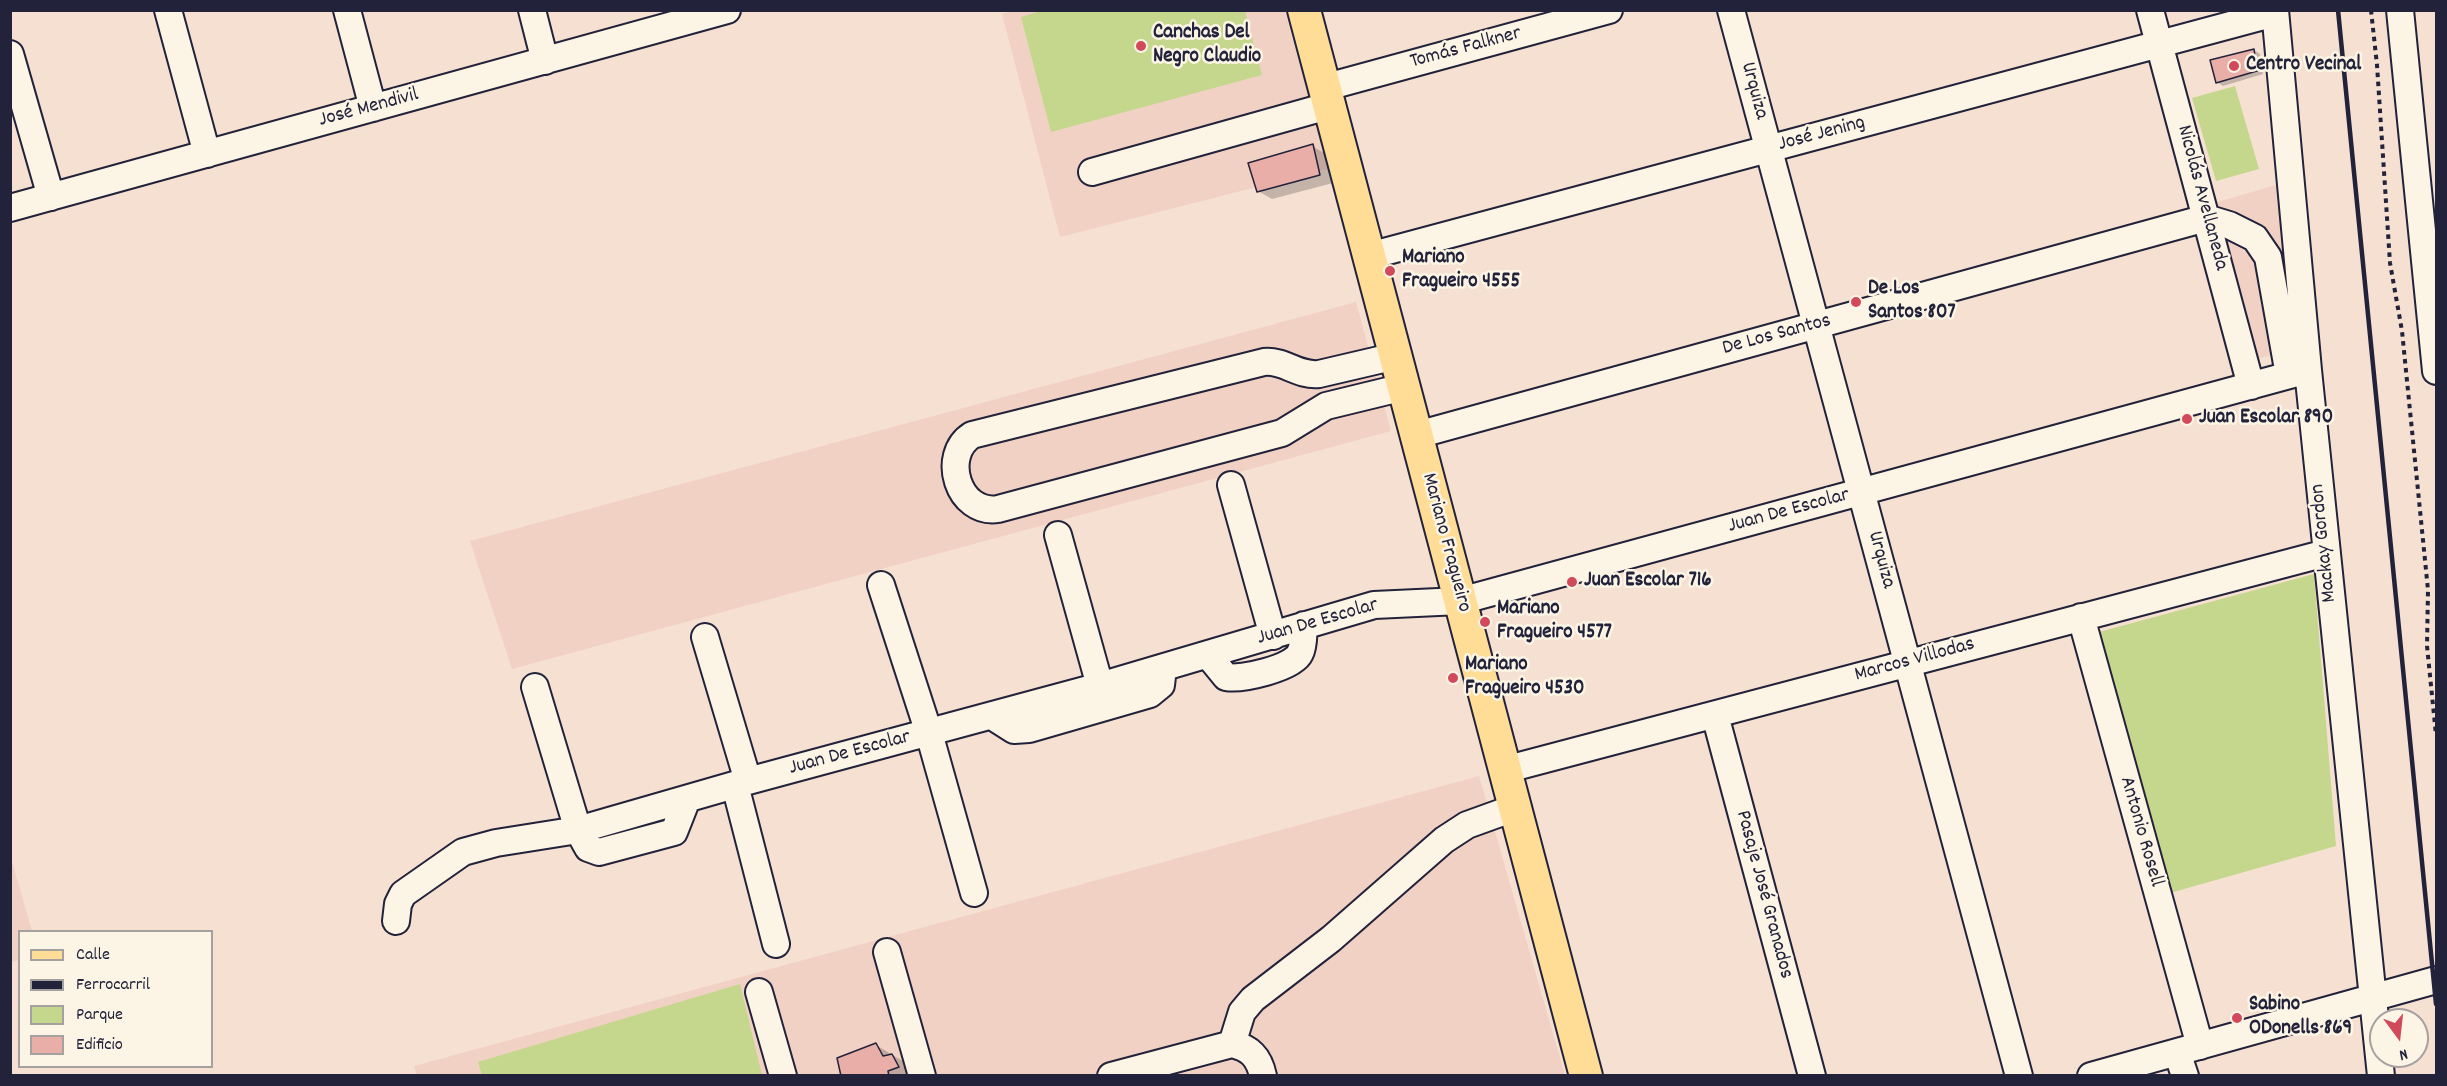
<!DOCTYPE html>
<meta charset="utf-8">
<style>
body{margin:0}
#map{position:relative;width:2447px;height:1086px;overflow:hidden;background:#f6e0d2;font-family:Dekko,sans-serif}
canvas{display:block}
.frame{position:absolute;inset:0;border:12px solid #22223b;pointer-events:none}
.legend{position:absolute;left:18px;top:930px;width:195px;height:138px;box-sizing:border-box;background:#fcf5e5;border:2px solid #a5a1a1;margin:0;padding:8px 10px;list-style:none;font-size:18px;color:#22223b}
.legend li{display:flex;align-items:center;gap:12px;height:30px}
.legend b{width:30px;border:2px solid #a5a1a1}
.north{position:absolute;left:2369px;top:1008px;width:60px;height:60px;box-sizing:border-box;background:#fcf5e5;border:2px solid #a5a1a1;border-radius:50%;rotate:165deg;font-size:16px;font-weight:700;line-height:24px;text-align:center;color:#22223b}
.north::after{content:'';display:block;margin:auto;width:21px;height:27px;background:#d1495b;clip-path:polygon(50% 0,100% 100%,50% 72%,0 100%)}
</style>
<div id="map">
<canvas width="2447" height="1086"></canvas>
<div class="frame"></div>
<ul class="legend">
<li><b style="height:8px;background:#ffdd96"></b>Calle</li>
<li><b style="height:8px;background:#22223b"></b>Ferrocarril</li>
<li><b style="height:16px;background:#c4d78c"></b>Parque</li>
<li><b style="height:16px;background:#e8aea7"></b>Edificio</li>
</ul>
<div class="north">N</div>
</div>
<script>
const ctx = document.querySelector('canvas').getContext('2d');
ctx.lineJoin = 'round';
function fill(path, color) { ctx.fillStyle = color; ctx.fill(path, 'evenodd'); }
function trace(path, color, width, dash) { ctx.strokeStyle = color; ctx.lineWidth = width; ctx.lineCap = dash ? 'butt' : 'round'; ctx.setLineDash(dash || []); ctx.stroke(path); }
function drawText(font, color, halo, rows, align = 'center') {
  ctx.font = font + ' Dekko,sans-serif'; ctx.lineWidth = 5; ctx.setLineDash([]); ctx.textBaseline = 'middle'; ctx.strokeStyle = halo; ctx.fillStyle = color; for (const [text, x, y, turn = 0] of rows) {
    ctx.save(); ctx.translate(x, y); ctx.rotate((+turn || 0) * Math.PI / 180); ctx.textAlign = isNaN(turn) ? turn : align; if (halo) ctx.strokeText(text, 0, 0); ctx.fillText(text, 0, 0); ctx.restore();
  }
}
fill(new Path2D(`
 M1017,10L1285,11L1328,169L1060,237L1002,14Z
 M2276,185L2293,350L2256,359L2214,203Z
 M1356,302L1391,431L512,669L470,541Z
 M1479,776L1565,1075L417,1076L414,1066Z
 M11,858L32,931L20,932L19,960L11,962Z`), '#f2d1c5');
fill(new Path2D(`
 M1045,10L1245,11L1262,75L1051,132L1021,17Z
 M2235,86L2259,169L2216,181L2192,98Z
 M2314,574L2336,846L2170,893L2099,632Z
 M740,984L762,1075H482L478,1062Z`), '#c4d78c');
fill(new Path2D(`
 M2254,50L2260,54L2263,74L2223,86L2217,82Z
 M1312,146L1326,154L1333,183L1272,199L1258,191Z
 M876,1045L906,1063L912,1074L843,1076Z`), '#0003');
const building = new Path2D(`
 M2254,49L2257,71L2216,83L2210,60Z
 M1313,144L1320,175L1257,192L1248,163Z
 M876,1043L883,1056L892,1054L899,1067L888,1071L889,1076H841L837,1058Z`);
fill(building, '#e8aea7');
trace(building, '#22223b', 1.5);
const minor = new Path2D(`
 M168,10L207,154
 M347,10L373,108
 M532,10L545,61
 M1731,10L2019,1076
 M2150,10L2251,386
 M2275,10L2308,370L2381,1076
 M2400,10L2436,371
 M10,54L51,197
 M1323,88L1609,10
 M1092,172L1328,106
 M10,208L727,10
 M2206,218L2229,225L2255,238L2268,257L2289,375
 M1369,256L2275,13
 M1396,356L1319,374C1297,376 1285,360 1264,362L972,435C940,455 958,515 998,509L1282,433L1326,406L1404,387
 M1417,435L2206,218
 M1231,485L1273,636
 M1058,535L1100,686
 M881,585L929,733L974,893
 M2081,617L2200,1046
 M705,637L748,781
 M1208,655L1226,677C1241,680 1294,668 1300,653C1304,646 1303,634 1304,625
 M535,687L578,830L588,848L599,852L674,832L687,799
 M1715,715L1812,1076
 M992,716L1014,730L1029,729L1150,694L1161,685L1163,668
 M1504,770L2326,553
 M735,785L776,944
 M396,921L398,904L403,894L463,852L496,843L578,830L748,781L1100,686L1374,605L1460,601L2308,370
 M887,952L922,1076
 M759,992L783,1076
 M1232,1044L1242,1012L1253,999L1331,939L1444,840L1467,825L1514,808
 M2177,1052L2185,1076
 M1111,1076L1232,1044C1250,1048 1259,1057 1263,1076
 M2091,1076L2436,980`);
const major = new Path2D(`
 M1304,10L1586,1076`);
trace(minor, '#22223b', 30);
trace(major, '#22223b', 36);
trace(new Path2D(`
 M2371,10L2377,65L2390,263L2402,331L2428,590L2427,646L2436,735`), '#22223b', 4, [4.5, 4.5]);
trace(minor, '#fcf5e5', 26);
trace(major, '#ffdd96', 32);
trace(new Path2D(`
 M2338,10L2436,1004`), '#22223b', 4.5);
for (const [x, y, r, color] of [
 [1141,46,6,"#d1495b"],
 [2234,66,6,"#d1495b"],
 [1390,271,6,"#d1495b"],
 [1856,302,6,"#d1495b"],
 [2187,419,6,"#d1495b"],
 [1572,582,6,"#d1495b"],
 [1485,622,6,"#d1495b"],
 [1453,678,6,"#d1495b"],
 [2237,1018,6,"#d1495b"]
]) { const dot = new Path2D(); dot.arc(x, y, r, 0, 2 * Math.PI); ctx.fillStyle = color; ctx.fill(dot); trace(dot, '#fcf5e5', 2); }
drawText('bold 21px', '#22223b', '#fcf5e5', [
 ["Canchas Del",1153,34],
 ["Negro Claudio",1153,58],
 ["Centro Vecinal",2246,66],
 ["Mariano",1402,259],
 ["Fragueiro 4555",1402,283],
 ["De Los",1868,290],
 ["Santos 807",1868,314],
 ["Juan Escolar 890",2199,419],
 ["Juan Escolar 716",1584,582],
 ["Mariano",1497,610],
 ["Fragueiro 4577",1497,634],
 ["Mariano",1465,666],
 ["Fragueiro 4530",1465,690],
 ["Sabino",2249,1006],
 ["ODonells 869",2249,1030]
], 'left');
drawText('21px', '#22223b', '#fcf5e5', [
 ["Tomás Falkner",1466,49,-15],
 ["Urquiza",1753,91,75],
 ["José Mendivil",369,109,-15],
 ["José Jening",1822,135,-15],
 ["Nicolás Avellaneda",2201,198,75],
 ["De Los Santos",1777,336,-15],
 ["Juan De Escolar",1789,512,-15],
 ["Mariano Fragueiro",1445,543,75],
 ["Mackay Gordon",2325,543,-96],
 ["Urquiza",1880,560,75],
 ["Juan De Escolar",1318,623,-16],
 ["Marcos Villodas",1915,661,-15],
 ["Juan De Escolar",850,754,-15],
 ["Antonio Rosell",2140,832,74],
 ["Pasaje José Granados",1763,895,75]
]);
</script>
